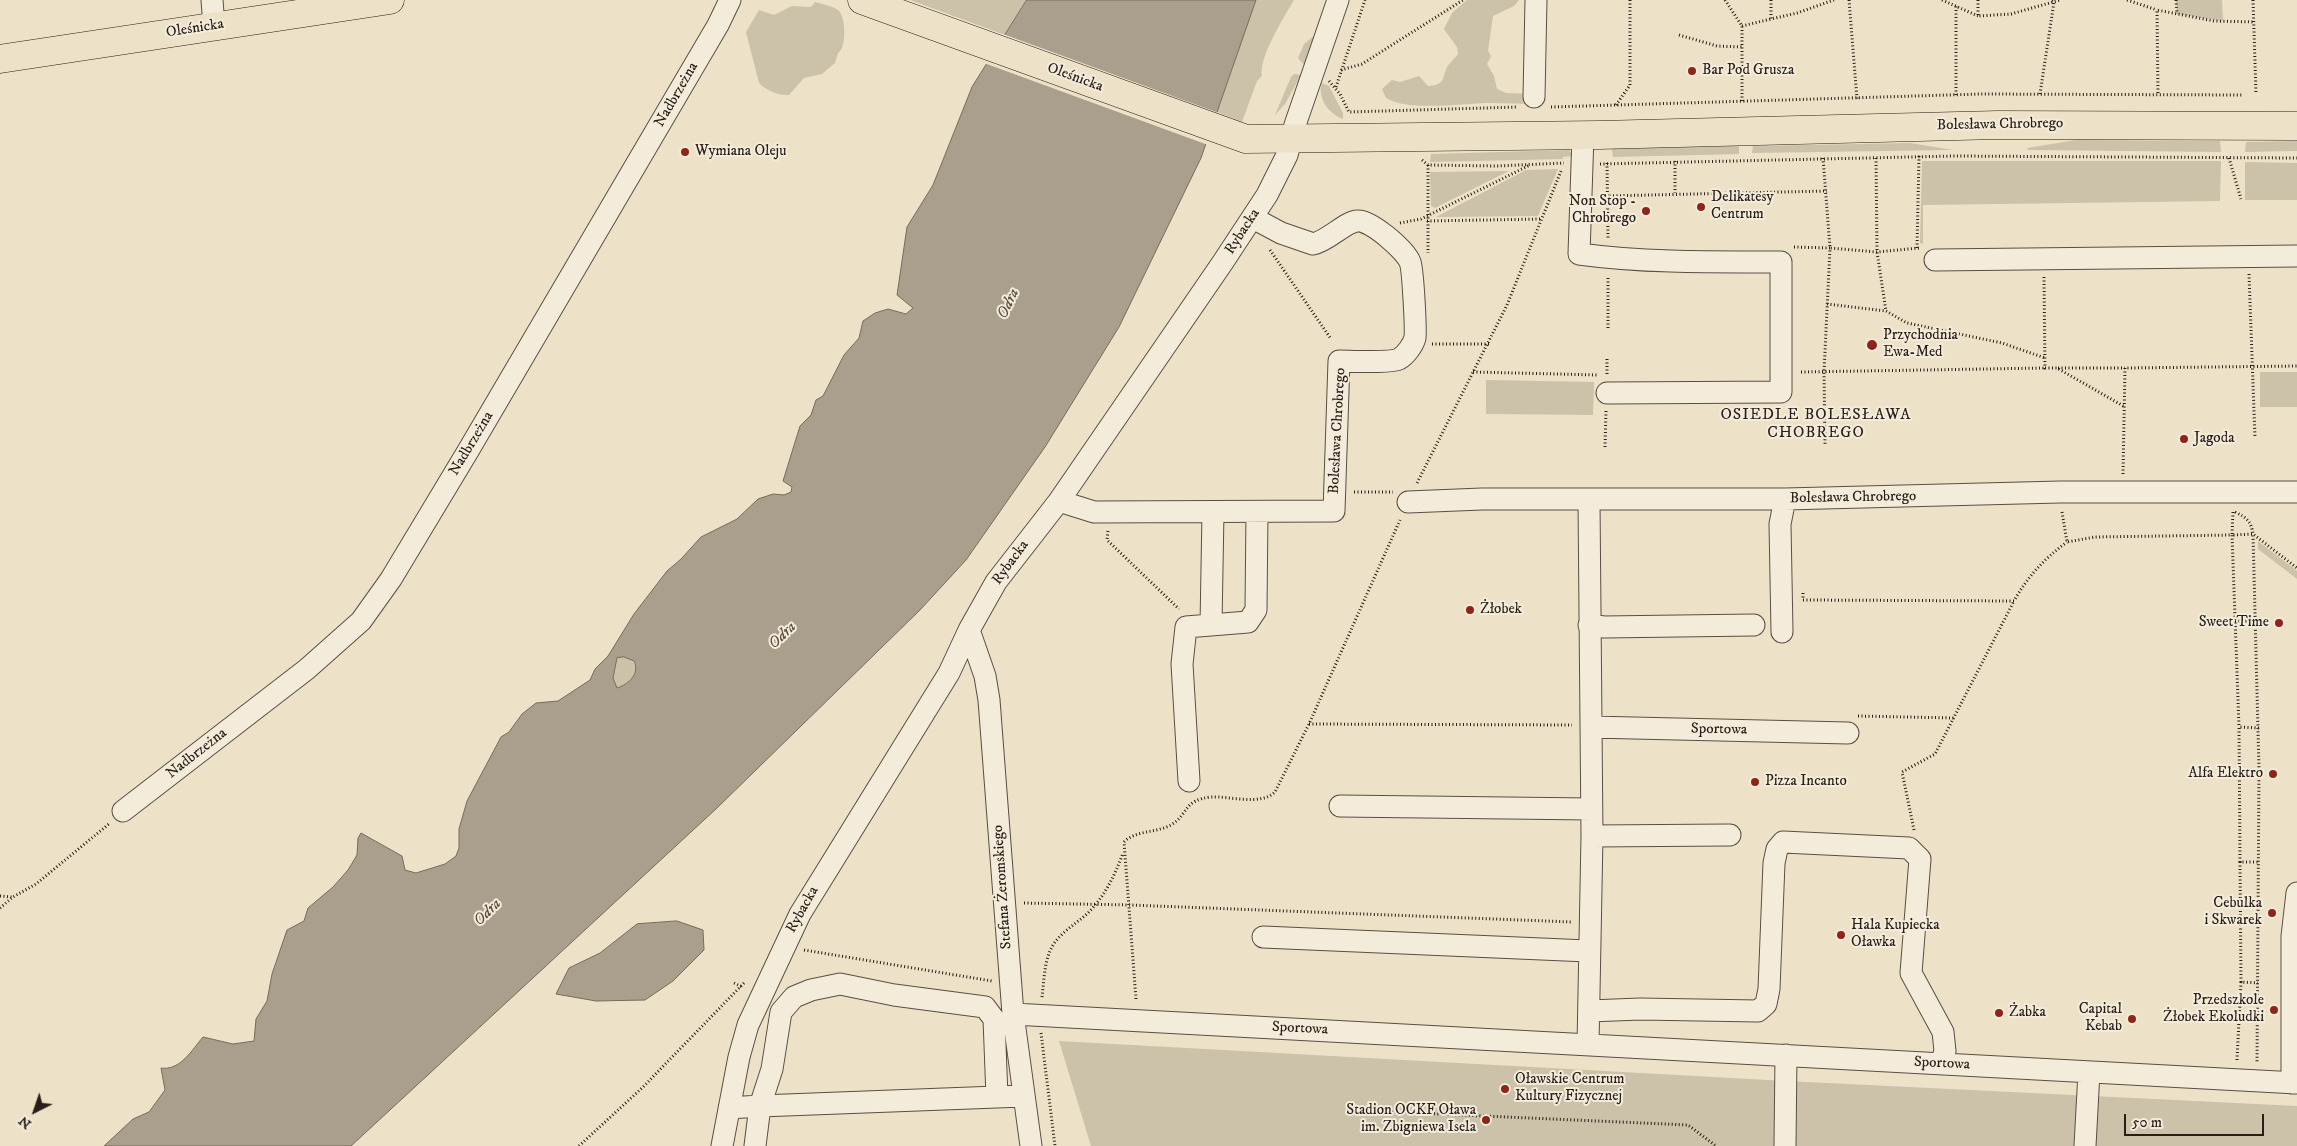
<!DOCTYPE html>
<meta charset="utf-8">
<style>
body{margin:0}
#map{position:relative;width:2297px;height:1146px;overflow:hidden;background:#ede2c7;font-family:"IM FELL DW Pica",serif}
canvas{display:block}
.north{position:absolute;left:10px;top:1086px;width:50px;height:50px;-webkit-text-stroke:4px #f3ecdb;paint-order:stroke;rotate:221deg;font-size:14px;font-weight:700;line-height:20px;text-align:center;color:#291d18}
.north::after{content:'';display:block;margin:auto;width:18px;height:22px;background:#291d18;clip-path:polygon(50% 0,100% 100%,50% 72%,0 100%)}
.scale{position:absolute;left:2124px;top:1114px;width:140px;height:22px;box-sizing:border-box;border:2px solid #291d18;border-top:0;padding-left:6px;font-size:15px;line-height:18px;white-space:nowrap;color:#291d18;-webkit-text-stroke:4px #f3ecdb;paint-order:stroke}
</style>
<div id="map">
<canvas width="2297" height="1146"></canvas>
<div class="north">N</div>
<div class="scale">50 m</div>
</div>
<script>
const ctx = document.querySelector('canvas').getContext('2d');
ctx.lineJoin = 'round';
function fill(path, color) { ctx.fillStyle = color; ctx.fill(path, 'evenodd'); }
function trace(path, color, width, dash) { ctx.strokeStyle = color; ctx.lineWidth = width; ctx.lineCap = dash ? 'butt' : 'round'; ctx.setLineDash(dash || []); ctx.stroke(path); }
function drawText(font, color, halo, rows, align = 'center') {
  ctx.font = font + ' "IM FELL DW Pica",serif'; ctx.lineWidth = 4; ctx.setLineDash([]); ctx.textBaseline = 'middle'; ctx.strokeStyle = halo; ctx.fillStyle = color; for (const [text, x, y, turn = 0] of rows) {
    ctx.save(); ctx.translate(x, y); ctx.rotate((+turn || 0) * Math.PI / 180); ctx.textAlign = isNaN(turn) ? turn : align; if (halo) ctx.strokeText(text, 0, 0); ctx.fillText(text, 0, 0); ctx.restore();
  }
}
fill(new Path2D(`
 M910,0H1027L1005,35Z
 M1256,0H1294C1284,17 1258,59 1262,76L1257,81L1242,122L1217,112Z
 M1467,0H1519L1514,6L1493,16L1488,51L1491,56L1487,64L1494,76L1497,89L1506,93L1533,94L1534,104C1519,104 1505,103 1491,103C1463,103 1409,112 1386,98L1382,89L1392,80L1400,82L1419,76L1428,86C1445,85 1442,79 1447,67C1450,63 1455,58 1458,54L1457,47L1444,29L1452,13Z
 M2176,0H2222L2223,21L2177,14Z
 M815,2C822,4 832,6 838,10C846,16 847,48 838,53L835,63L822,74L804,78L789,95C779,96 766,90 759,83L746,32L759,10L774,15L792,6L811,7Z
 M1316,34L1304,65L1298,58L1304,44Z
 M1294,74L1301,75L1285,104L1275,115L1291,77Z
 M1321,83L1329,86L1343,113V119C1327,112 1319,100 1321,83Z
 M2076,140L2220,141L2221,152L2028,150L2027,148Z
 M2297,141V151L2245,152L2246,142Z
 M1910,143L1953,150L1752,153L1753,146Z
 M1739,146V154L1613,157L1612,149Z
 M1569,150L1573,156L1563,157V159L1430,162L1431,154Z
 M1922,161H2221L2220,201L1923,205V244L1920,243Z
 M2245,162L2297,163V200H2245Z
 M1558,169L1538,216L1436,217L1526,170Z
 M1509,171L1435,208L1431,206L1430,172Z
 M2260,372H2297V407H2260Z
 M1486,380L1594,382L1593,415L1486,414Z
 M2258,541L2297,571V579L2258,549Z
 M624,657L633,661C640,674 629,684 616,688L613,678L617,658Z
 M1059,1041L1786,1081L2297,1106V1146H1091Z`), '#ccc1a9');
const water = new Path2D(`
 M1027,0H1256L1201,158L1119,327L1045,447L966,560L920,610L717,808L351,1146H104L133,1119L149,1112L165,1090L161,1068C180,1071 192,1050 203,1037L233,1044L254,1041L256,1019L267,1001L272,974L287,930L304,921L308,908L333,887L348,870L357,855L358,838L361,833L402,856L405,870L416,873L445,864L456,856L459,848V829L467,801L501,737L509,732L522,714L536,703L558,701L590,680L595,669L608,656L634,614L667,571L681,559L701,537L737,519L758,499L773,494L784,495L791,492L792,487L783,481L800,426L811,415L816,400L823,396L844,355L859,338L863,321L875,313L888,309L906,314L913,308L897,295L907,227L933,185L972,87ZM624,657L634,661C640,674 629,684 617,688L613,678L617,658Z
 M677,921L703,930L704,950L673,981L645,1000L596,1001L556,994L569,968L600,953L637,924Z`);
fill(water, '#aa9f8c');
trace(water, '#766b5e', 1);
fill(new Path2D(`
 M1003,34L1219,113L1208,145L984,63Z`), '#ede2c7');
const minor = new Path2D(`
 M212,0L214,26
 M1534,97L1536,0
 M1583,135L1579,254C1646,263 1714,262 1781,262V392L1607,393
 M1935,260L2297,256
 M1059,501L1094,512L1334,511L1339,361C1350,361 1391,363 1399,359C1406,355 1413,345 1415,338C1416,329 1413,269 1410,262C1405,250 1370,219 1357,221C1345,222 1328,241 1313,244L1281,233L1253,218
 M1408,502L1482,499H1785L2060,492H2297
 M1211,625L1213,512
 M1589,625L1604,627L1754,625
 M969,630L985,676L989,700L1013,1014L1031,1146
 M1782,632L1780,524L1785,499
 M1591,727L1848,733
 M1189,781L1182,664L1186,627L1248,622L1256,610L1257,512
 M1340,806L1591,809
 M123,811L307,669L361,621L391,579L468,451L718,25L730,0
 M1592,836L1730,835
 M1263,937L1588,951
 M1589,1011L1640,1009L1758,1011L1766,1004L1769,989L1774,863L1777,849L1783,842L1909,848L1920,859L1911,973L1943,1032L1945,1051L1941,1064
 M1013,1014L2297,1083
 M1588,1045L1592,836L1589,501
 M2292,1083V936L2297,893
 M997,1097L994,1019L985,1007L894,995L840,984L811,990L794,997L781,1012L772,1069L760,1106L1023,1096
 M729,1108L760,1106L755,1146
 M722,1146L739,1057L748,1025L800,914L949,673L969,630L996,582L1059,501L1223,262L1267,195L1287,155L1295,125L1338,0
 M1785,1146L1786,1055
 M2085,1146L2089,1072`);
const major = new Path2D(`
 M862,0L1246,139L1599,135L1998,125L2297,126
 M0,59L390,0`);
trace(minor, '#5a4e44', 23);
trace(major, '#291d18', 29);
trace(new Path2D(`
 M1725,0L1742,26V102
 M1771,0V19L1797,13L1834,0
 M1849,0L1857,99
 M1942,0L1978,16
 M1978,0V16L2011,14L2060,0
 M2127,0L2157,10
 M2176,0L2177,14
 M2253,0L2256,94
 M1742,26L1771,19
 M1679,35L1717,46L1742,47
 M1341,70L1362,64L1463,0
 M1329,81L1340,94L1349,112L1518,107
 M1336,87L1365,0
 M2158,93L2157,10L2214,21L2255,22
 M2040,94L2054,2L2050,0
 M1956,95V6
 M1616,105L1630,85V0
 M1551,107L1981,94L2243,95
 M1823,158L1830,248L1877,252L1919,248
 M1876,158L1877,252L1886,311
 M2229,158L2241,199
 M1422,160L1428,165L1497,166L1564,163
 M1675,161V193
 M1607,163L1608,238
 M1600,164L1954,156L2297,158
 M1428,165V253
 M1606,196L1827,191
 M1427,221L1541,219
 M1400,223L1421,219L1530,165
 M1794,247L1830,248L1824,372L1825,444
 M1917,248L1919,156
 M1270,250L1331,339
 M2249,274L2255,438
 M2044,277L2045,368H2057L2125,407
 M1827,304L1886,311L1907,323L2002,343L2045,358
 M1608,328V276
 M1432,344H1489
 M1607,359V374
 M2058,368H2125
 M1473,372L1598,375
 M1801,372L2045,368
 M1605,447L1606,411
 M2123,474L2125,368L2297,366
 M1417,483L1507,305L1561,171
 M1354,492H1393
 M2062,512L2067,542L2095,537L2232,535L2239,727
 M2233,512L2232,535L2253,534L2297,568
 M2235,512C2247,518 2251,521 2253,534L2259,770L2257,1062
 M1108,531L1107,540L1179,609
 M1803,593V600L2014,601C2028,576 2044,559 2067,542
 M2235,621H2255
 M1858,716L1954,718
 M1309,724L1572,725
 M1914,830L1902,772L1935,754L2014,601
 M2240,862L2239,727L2259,728
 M0,896L12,897
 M1024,903L1130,905L1572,922
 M0,908L13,897L36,884L110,823
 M804,950L992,981
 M2241,982L2240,862H2259
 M734,983L742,987
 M1042,997C1044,982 1044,965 1050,951C1057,934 1075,925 1088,913C1105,896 1115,875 1123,853
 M1136,999L1124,842C1136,830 1156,833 1171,825C1189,814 1183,800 1211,797C1230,796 1260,806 1275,792L1309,724L1400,520
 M1041,1033L1055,1146
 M2237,1060L2241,982L2258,983
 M1371,1111L1688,1125L1716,1146
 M579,1146L643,1087L744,983`), '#291d18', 3, [1, 2.5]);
trace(minor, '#f3ecdb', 21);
trace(major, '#ede2c7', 28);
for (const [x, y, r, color] of [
 [1692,71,5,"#8f2418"],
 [685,152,5,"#8f2418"],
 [1701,207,5,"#8f2418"],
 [1646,211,5,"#8f2418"],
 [1872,345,6,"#8f2418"],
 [2184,439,5,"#8f2418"],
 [1470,610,5,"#8f2418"],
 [2279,623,5,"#8f2418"],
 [2273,774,5,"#8f2418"],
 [1755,782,5,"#8f2418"],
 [2272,913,5,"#8f2418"],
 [1841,935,5,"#8f2418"],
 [2274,1010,5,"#8f2418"],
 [1999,1013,5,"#8f2418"],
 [2132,1019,5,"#8f2418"],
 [1505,1089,5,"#8f2418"],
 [1486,1120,5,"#8f2418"]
]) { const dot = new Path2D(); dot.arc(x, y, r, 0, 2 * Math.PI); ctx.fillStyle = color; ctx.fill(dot); trace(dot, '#f3ecdb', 2); }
drawText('15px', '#291d18', '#f3ecdb', [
 ["Oleśnicka",195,29,-9],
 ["Oleśnicka",1075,78,20],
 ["Nadbrzeżna",677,95,-60],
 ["Bolesława Chrobrego",2000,125,-1],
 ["Rybacka",1243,232,-57],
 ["Bolesława Chrobrego",1338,431,-87],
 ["Nadbrzeżna",472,444,-59],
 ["Bolesława Chrobrego",1853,498,-1],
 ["Rybacka",1011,563,-54],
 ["Sportowa",1719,730,1],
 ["Nadbrzeżna",197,754,-38],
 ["Stefana Żeromskiego",1003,887,-94],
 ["Rybacka",803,910,-61],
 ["Sportowa",1300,1029,3],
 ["Sportowa",1942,1064,3]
]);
drawText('15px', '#291d18', '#f3ecdb', [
 ["Bar Pod Grusza",1702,71],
 ["Wymiana Oleju",695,152],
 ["Delikatesy",1711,198],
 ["Centrum",1711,215],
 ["Non Stop -",1636,202,"right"],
 ["Chrobrego",1636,219,"right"],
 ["Przychodnia",1883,336],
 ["Ewa-Med",1883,353],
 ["Jagoda",2194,439],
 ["Żłobek",1480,610],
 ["Sweet Time",2269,623,"right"],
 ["Alfa Elektro",2263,774,"right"],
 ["Pizza Incanto",1765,782],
 ["Cebulka",2262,904,"right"],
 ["i Skwarek",2262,921,"right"],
 ["Hala Kupiecka",1851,926],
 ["Oławka",1851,943],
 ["Przedszkole",2264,1001,"right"],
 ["Żłobek Ekoludki",2264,1018,"right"],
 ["Capital",2122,1010,"right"],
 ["Kebab",2122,1027,"right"],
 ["Żabka",2009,1013],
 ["Oławskie Centrum",1515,1080],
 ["Kultury Fizycznej",1515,1097],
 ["Stadion OCKF Oława",1476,1111,"right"],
 ["im. Zbigniewa Isela",1476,1128,"right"]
], 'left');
drawText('italic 16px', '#5d5146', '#f3ecdb', [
 ["Odra",1009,304,-64],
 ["Odra",783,636,-44],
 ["Odra",488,913,-45]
]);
ctx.letterSpacing = '1px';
drawText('16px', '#291d18', '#f3ecdb', [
 ["OSIEDLE BOLESŁAWA",1816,416],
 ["CHOBREGO",1816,434]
]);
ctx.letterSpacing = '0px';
</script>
